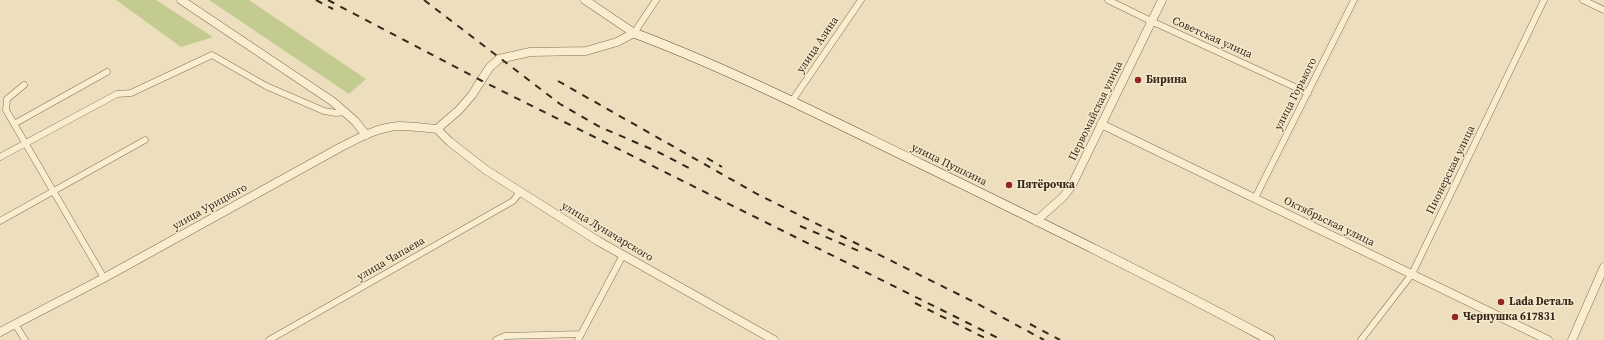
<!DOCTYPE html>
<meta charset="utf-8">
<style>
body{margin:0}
canvas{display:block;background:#eddfbd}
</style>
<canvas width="1604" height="340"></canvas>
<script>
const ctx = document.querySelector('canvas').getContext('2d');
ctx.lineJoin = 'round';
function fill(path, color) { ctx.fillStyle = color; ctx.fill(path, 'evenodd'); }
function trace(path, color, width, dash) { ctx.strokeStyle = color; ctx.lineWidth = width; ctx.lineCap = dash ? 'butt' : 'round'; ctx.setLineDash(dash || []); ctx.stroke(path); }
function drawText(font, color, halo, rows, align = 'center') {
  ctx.font = font + ' "Source Serif 4",serif'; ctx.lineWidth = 3; ctx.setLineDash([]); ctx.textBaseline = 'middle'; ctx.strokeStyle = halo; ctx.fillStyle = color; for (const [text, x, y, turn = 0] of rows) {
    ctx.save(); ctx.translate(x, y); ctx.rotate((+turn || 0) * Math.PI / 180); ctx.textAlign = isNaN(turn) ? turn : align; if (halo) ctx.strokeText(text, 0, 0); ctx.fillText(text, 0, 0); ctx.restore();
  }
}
fill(new Path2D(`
 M116,0H156L213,37L181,47Z
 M209,0H249L366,79L349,94Z`), '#c4cb91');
const minor = new Path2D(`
 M1108,0L1151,21L1308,93
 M1583,0L1604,10
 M634,33L656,0
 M24,85L7,99L6,110L104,278
 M792,101L861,0
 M14,124L107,72
 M0,157L117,94L131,93L212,55L266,86L324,111L336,113L346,112
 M1255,198L1354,0
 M0,221L145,140
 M15,324L25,340
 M269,340L513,201L520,192
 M496,340L505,336L581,334
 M578,340L623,255
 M1361,340L1412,274L1544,0`);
const tertiary = new Path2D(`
 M181,0L332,101L355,121L366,135
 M1101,124L1548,340
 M437,129L450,142L486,170L598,241L774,340
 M437,129L459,110L472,95L489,68L499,59L530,52L586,51L617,42L634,33L585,0
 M1036,221L1063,197L1071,187L1162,0
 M0,332L104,278L341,147C359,138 378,127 399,126C412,126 425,128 437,129
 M1572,340L1604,267`);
const secondary = new Path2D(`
 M634,33C732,70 826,118 921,164C1038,221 1155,278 1270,340`);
trace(minor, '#856f56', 7);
trace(tertiary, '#856f56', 9);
trace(secondary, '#67503a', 10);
trace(minor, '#f9edd0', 6);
trace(tertiary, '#f9edd0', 8);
trace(secondary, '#f9edd0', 9);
trace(new Path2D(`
 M316,0L333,9
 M328,0L482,81L1002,340
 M424,0L560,104L600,127L658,152L689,168
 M558,81L757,194L976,303L1044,340
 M707,158L722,167
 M800,226L859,251
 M915,303L989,340
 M1030,324L1060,340`), '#34271b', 2, [7, 7]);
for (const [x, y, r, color] of [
 [1138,80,4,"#942626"],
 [1009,185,4,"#942626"],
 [1501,302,4,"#942626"],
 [1455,317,4,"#942626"]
]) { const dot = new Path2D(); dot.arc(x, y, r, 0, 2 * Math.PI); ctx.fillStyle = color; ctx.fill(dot); trace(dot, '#f5e9cc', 1.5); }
drawText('11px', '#34271b', '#f5e9cc', [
 ["Советская улица",1212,38,24],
 ["улица Азина",818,45,-56],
 ["улица Горького",1296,94,-63],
 ["Первомайская улица",1096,111,-64],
 ["улица Пушкина",949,165,26],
 ["Пионерская улица",1451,170,-64],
 ["улица Урицкого",210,207,-29],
 ["Октябрьская улица",1329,222,26],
 ["улица Луначарского",607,232,31],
 ["улица Чапаева",391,259,-30]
]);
drawText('bold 11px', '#34271b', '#f5e9cc', [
 ["Бирина",1146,80],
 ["Пятёрочка",1017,185],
 ["Lada Dеталь",1509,302],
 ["Чернушка 617831",1463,317]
], 'left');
</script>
